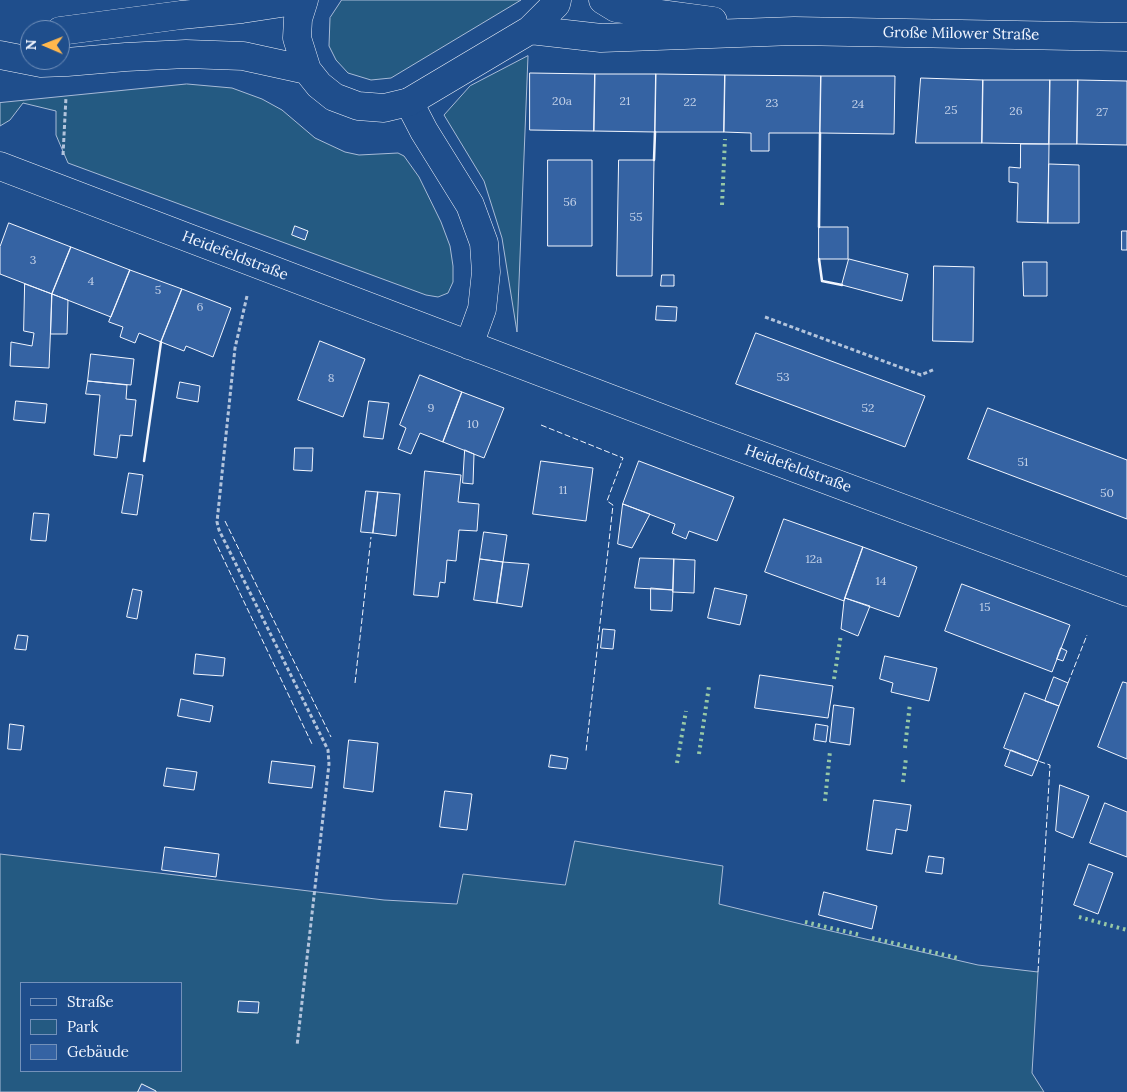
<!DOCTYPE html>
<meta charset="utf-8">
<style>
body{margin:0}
#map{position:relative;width:1127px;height:1092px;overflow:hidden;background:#1f4e8c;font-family:Lora,serif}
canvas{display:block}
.legend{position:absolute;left:20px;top:982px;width:162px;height:90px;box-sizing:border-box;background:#1f4e8c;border:1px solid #7391ba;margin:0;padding:6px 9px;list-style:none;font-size:15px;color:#f2f6ff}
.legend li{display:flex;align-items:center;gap:10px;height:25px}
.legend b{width:25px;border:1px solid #7391ba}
.north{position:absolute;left:20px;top:20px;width:50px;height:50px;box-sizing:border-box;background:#1f4e8c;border:1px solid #7391ba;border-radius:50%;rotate:271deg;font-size:14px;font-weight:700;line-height:20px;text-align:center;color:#f2f6ff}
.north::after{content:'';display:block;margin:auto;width:18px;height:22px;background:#ffb74d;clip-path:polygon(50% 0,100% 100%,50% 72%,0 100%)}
</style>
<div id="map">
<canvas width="1127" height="1092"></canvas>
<ul class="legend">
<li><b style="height:6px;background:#1f4e8c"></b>Straße</li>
<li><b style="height:14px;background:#245a82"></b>Park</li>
<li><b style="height:14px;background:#3563a3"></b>Gebäude</li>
</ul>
<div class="north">N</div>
</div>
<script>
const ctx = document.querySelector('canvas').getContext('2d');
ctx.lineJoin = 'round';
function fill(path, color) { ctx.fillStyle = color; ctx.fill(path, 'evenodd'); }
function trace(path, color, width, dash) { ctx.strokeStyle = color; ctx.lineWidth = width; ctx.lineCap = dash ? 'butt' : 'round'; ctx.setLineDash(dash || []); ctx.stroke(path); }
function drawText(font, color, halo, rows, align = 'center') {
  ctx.font = font + ' Lora,serif'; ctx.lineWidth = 4; ctx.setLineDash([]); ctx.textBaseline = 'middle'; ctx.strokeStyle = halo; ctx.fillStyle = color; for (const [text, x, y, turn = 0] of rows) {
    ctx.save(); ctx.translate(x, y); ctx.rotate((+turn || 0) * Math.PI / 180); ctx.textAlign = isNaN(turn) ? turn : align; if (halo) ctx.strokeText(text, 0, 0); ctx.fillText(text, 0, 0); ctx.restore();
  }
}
const green = new Path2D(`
 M342,0H521L391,78L371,80L348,73L336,60L329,46L330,18Z
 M528,56L517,332L502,238L484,181L444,115L470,86Z
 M187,84L232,88L262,99L282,110L315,138L345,152L359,155L398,153L404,156L419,177L441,222L450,246L453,266V282L448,293L438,297L426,295L68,163L56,135V111L23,103L10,120L0,126V103Z
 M575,841L723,866L719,904L805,925L978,965L1038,972L1032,1073L1044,1092H0V854L384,900L457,904L463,874L565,885ZM21,983H181V1071H21Z`);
fill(green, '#245a82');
trace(green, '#a8bbd7', 1);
const building = new Path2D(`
 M530,73L595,74L594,131L530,130Z
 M595,74H656L655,132L594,131Z
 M656,74L725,75L724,132H655Z
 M725,75L821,76L820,133H769V151H751V133L724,132Z
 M821,76H895L894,134L820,133Z
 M921,78L983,80L982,143H916Z
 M983,80H1050L1049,144L982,143Z
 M1050,80H1078L1077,144H1049Z
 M1078,80L1127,81V145L1077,144Z
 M1021,144H1049L1048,223L1017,222L1018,183L1009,182V167L1020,168Z
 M548,160H592V246H548Z
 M619,160H654L652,276H617Z
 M1049,164L1079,165V223H1048Z
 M9,223L71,247L52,294L0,274V247Z
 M295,226L308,231L305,240L292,235Z
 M819,227H848V259H819Z
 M1122,231H1127V250H1122Z
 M71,247L130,270L111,317L52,294Z
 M849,259L908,274L902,301L842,285Z
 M1023,262H1047V296H1024Z
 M934,266L974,267L973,342L933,341Z
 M130,270L182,289L161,342L139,333L135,343L120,337L123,327L109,322Z
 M662,275H674V286H661Z
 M25,284L52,294L49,368L10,366L11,342L32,346L34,333L24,331Z
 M182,289L231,308L213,357L186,346L184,351L161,342Z
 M52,294L68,300L67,334H51Z
 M657,306L677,307L676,321L656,320Z
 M756,333L925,396L905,447L736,384Z
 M320,341L365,359L343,417L298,400Z
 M91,354L134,359L131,385L88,381Z
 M420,375L462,392L443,442L420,433L411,454L398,449L406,428L400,425Z
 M88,381L127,385L126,399L136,400L132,436L120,435L117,458L94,455L100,395L86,394Z
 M180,382L200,386L198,402L177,398Z
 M462,392L504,408L484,458L443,442Z
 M16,401L47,404L45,423L14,420Z
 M369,401L389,403L383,439L364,437Z
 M988,408L1127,460V519L968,459Z
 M295,448H313L312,471L294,470Z
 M465,450L474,454L473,484L463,483Z
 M541,461L593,468L586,521L533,514Z
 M639,461L734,497L717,541L689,531L686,539L672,533L675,524L623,504Z
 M425,471L461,475L458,502L479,504L477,531L459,530L456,561L447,560L445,583L440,582L438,597L414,595Z
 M129,473L143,475L137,515L122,513Z
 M366,491L378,492L373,533L361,532Z
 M378,492L400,494L396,536L373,533Z
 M623,504L650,514L632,548L618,544Z
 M34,513L49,514L46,541L31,540Z
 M784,519L863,547L844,601L765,572Z
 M484,532L507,535L503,562L480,559Z
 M863,547L917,567L899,617L845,598Z
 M640,558L674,559L673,590L635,588Z
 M480,559L503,562L497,603L474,600Z
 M674,559L695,560L694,593L673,592Z
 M503,562L529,564L522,607L497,603Z
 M962,584L1070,625L1052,672L945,631Z
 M651,588L673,590L672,611L651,610Z
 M715,588L747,595L740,625L708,618Z
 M133,589L142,591L137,619L127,617Z
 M845,598L870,606L858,636L841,629L844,601Z
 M603,629L615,630L613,649L601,648Z
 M18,635L28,636L26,650L15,649Z
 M1061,648L1067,651L1063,661L1057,659Z
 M196,654L225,658L223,676L194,674Z
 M885,656L937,668L929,701L891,692L893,683L880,679Z
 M760,675L833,686L828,718L755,708Z
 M1054,677L1068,683L1059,706L1045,701Z
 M1123,682L1127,683V759L1098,747Z
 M1025,693L1059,706L1038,761L1004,748Z
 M181,699L213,706L210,722L178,716Z
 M834,705L854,708L850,745L830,742Z
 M10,724L24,726L21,750L8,749Z
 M816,724L828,726L826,742L814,740Z
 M349,740L378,743L373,792L344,788Z
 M1011,750L1038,761L1032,776L1005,766Z
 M551,755L568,758L566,769L549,767Z
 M272,761L315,766L312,788L269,783Z
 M167,768L197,772L194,790L164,786Z
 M1060,785L1089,796L1073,838L1056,831Z
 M445,791L472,794L467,830L440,827Z
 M874,800L911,805L907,831L896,829L892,854L867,850Z
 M1105,803L1127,812V857L1090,843Z
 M165,847L219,854L216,877L162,870Z
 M929,856L944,858L942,874L926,872Z
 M1089,864L1113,873L1098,914L1074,905Z
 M824,892L877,906L872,929L819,915Z
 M239,1001L259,1002L258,1013L238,1012Z
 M142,1084L156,1091V1092H138Z`);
fill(building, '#3563a3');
trace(building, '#f2f6ff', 1);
const street = new Path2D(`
 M409,102L424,131L470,205L484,243L486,272L482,309L469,345
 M0,166L698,432L1127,592`);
const primary = new Path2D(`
 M304,0L298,19L297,38L307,70L319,85L334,97L358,106L384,108L409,102L530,30L556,4L557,0
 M603,0L616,8L713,21
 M530,30L601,38L794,31L1127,37
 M60,31L181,15L242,9L301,0
 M0,55L41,63L67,62L126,57L186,54L243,56L307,70`);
trace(street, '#f2f6ff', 29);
trace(primary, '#f2f6ff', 29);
trace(new Path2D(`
 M63,155L66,97
 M247,296L235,348L217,522L219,530L328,750L329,764L297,1046
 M765,317L921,375L935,369`), '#b3c4dc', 3, [4, 2.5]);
trace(street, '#1f4e8c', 28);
trace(primary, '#1f4e8c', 28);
trace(new Path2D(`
 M722,205L725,139
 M834,679L841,634
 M905,748L910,703
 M699,754L709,686
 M677,763L686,711
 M903,782L906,758
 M825,801L830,751
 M1079,917L1127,930
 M805,922L861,935
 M872,938L958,958`), '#97c8a6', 4, [2.5, 4]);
trace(new Path2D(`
 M541,425L623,458L607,501L613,505L586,751
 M225,521L331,737
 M214,539L312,744
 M355,683L371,537
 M1068,683L1087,635
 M1038,972L1050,765L1038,761`), '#f2f6ff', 1, [6, 2.5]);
trace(new Path2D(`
 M654,160L655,132
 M819,227L820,133
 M819,259L822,281L842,285
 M144,461L161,342`), '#f2f6ff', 2.5);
drawText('12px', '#c3d1e8', null, [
 ["20a",562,102],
 ["21",625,102],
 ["22",690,103],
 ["23",772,104],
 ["24",858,105],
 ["25",951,111],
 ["26",1016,112],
 ["27",1102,113],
 ["56",570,203],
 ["55",636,218],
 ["3",33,261],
 ["4",91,282],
 ["5",158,291],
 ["6",200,308],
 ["53",783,378],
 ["8",331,379],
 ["9",431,409],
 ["52",868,409],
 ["10",473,425],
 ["51",1023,463],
 ["11",563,491],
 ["50",1107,494],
 ["12a",814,560],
 ["14",881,582],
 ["15",985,608]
]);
drawText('15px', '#f2f6ff', '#1f4e8c', [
 ["Große Milower Straße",961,34,1],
 ["Heidefeldstraße",235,256,21],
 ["Heidefeldstraße",798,469,20]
]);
</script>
